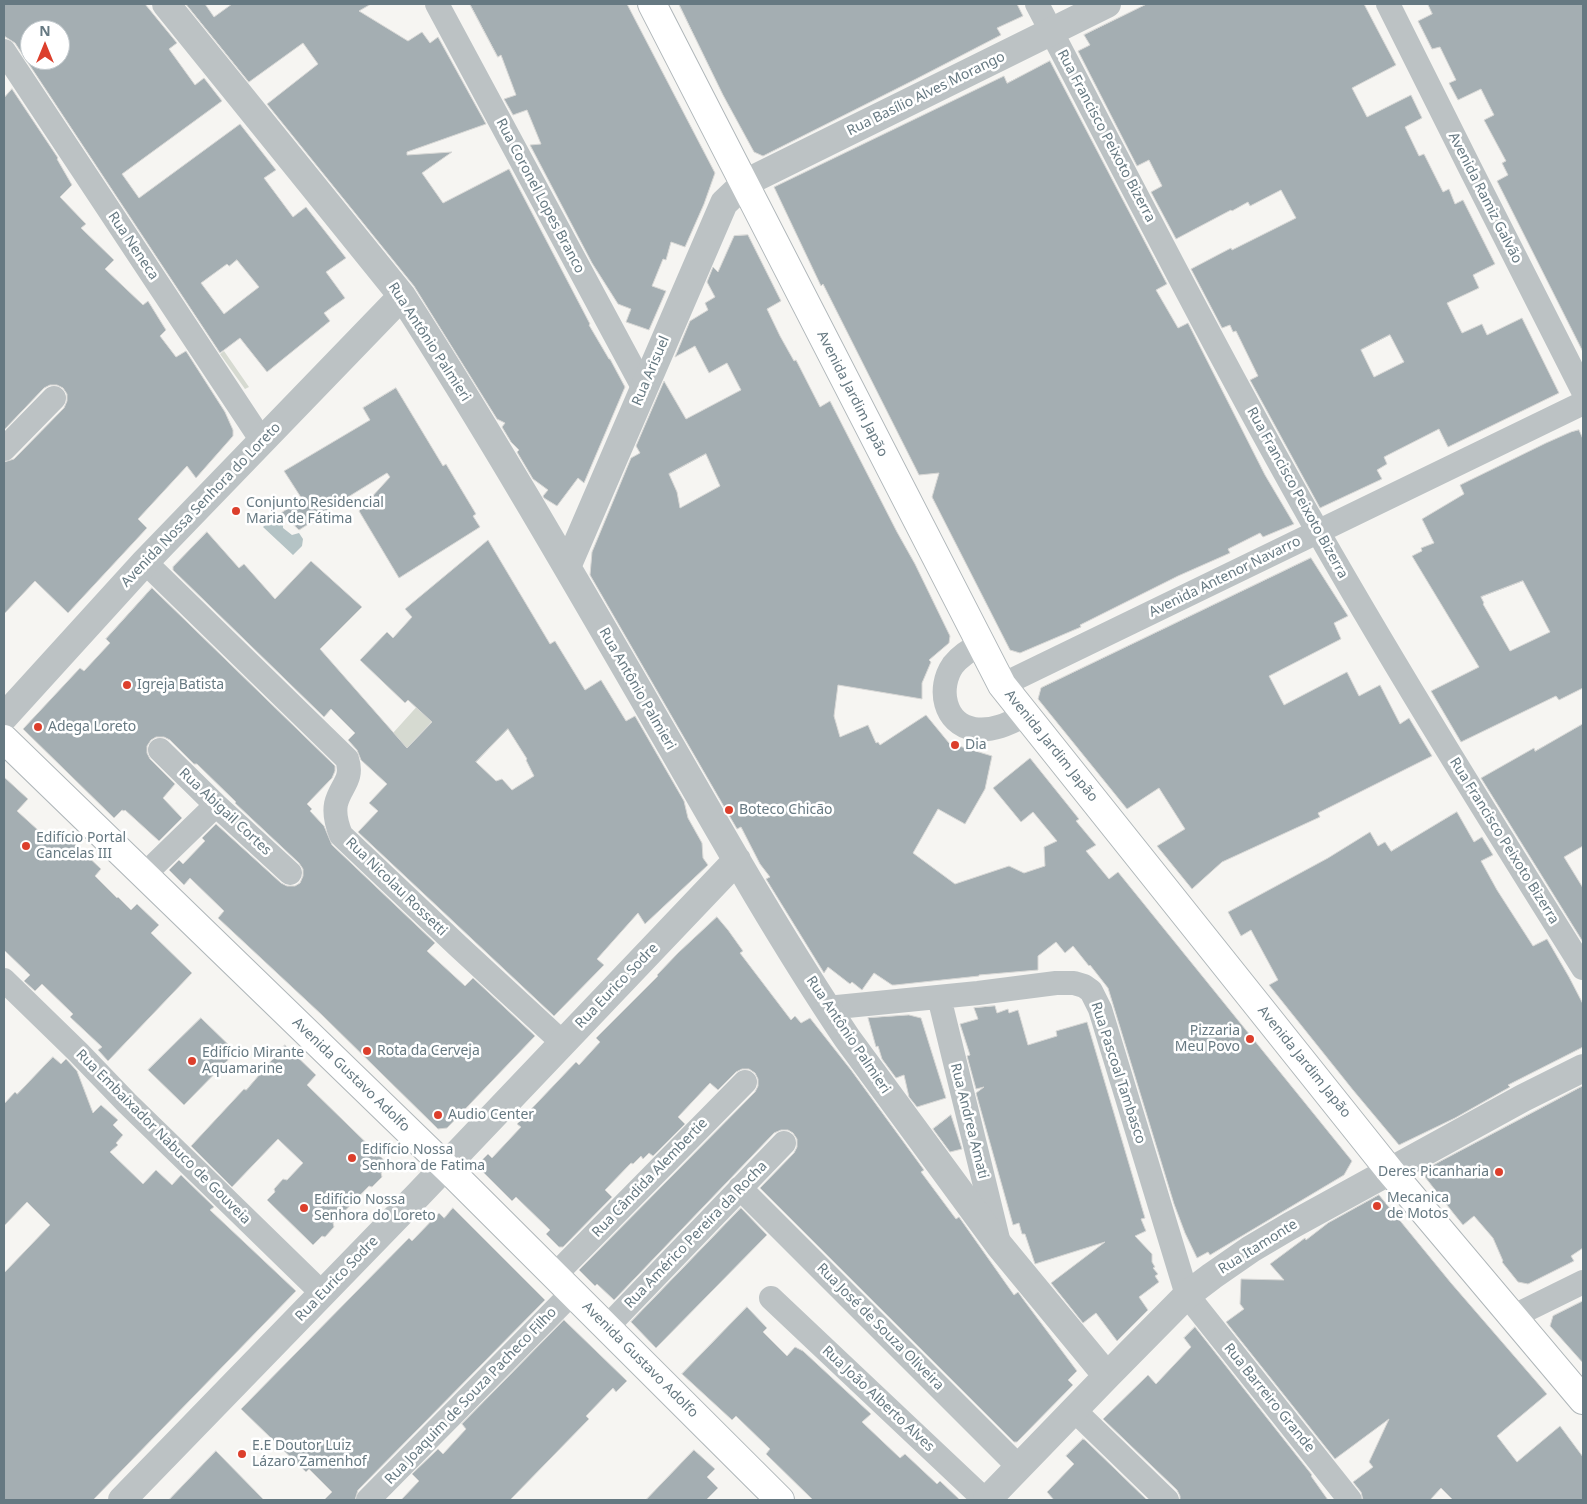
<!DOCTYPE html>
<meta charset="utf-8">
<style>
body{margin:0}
#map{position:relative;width:1587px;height:1504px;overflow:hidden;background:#f6f5f2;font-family:"Noto Sans",sans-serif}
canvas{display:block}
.frame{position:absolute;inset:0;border:5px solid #667982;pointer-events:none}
.north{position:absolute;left:20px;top:20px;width:50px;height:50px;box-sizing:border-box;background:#fff;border:1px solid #c2c9cd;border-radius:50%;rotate:0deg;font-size:14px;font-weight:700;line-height:20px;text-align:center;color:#667982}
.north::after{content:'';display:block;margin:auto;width:18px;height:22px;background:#dc3f2c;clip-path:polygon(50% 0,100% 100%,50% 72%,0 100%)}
</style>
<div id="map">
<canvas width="1587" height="1504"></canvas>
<div class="frame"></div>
<div class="north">N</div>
</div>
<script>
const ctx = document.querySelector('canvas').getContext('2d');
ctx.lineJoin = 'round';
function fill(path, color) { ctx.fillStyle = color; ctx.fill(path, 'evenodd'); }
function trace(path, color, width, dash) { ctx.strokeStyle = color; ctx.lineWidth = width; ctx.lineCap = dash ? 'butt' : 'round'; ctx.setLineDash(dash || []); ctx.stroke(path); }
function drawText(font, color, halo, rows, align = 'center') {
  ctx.font = font + ' "Noto Sans",sans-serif'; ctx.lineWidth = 5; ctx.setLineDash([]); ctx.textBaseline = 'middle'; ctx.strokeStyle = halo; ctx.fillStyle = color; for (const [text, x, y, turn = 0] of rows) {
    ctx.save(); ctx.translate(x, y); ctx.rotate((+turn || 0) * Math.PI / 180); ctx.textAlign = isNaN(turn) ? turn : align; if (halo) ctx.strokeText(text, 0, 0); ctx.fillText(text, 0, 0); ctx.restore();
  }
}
fill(new Path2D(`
 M224,351L249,387L245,389L220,354Z
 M421,702L437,716L407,748L393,733Z`), '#d6dad1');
fill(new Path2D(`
 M277,517L283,520V528L292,535L299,533L303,539L302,546L293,555L263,527L272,518Z`), '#b4c3c5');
const building = new Path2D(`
 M4,4H145L177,43L169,49L195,85L204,78L222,101L122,174L139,198L240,124L276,170L264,178L293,217L306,207L346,258L326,272L345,298L324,313L330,321L267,372L240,338L220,353L15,43L4,36ZM30,30H60V60H30ZM237,260L259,287L224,314L201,283L227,264L229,266Z
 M186,4H205L214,17L232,4H371L359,11L408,41L422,32L430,43L438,37L486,124L407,152V155L452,152L422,173L443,203L509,169L590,324L589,325L609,359H610L625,387L584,483L578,478L557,506L544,498L543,496L548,490L533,479L517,452L519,450L511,442L502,427L505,423L497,419L414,286L267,104L318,64L303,43L249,82Z
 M470,4H627L715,173L704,204L685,247L671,242L666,260L663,259L652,286L666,291L649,330L626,322L631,309L618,304L592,263L530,145L541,144L527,110L513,115L504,99L516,95L501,55L498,57Z
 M679,4H1017L1023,16L997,28L1001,35L916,79L763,156L754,152L723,95Z
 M1147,4H1364L1396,65L1352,88L1367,117L1411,95L1422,118L1405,127L1419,156L1424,154L1443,192L1449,189L1455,204L1463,200L1495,264L1473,275L1479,288L1447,303L1462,333L1482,324L1487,335L1522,318L1559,393L1448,447L1439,429L1384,457L1387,464L1377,470L1382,479L1320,508L1250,380L1258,376L1236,331L1233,332L1230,325L1222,328L1191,269L1231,248L1232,250L1296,218L1281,190L1250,206L1248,202L1232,211L1231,210L1176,239L1151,192L1162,186L1149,160L1137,166L1078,51L1090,45L1084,35ZM1390,335L1404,362L1374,377L1361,350Z
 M1428,4H1583V352L1497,181L1508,175L1502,163L1506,161L1484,120L1494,115L1481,89L1458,100L1449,83L1456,80L1440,47L1432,49L1418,21L1432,14Z
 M1050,61L1167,284L1156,290L1178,328L1188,323L1265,475L1294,524L1263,537L1260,533L1228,549L1230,553L1178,576L1080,625L1081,627L1020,653L1010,650L932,497L939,473L919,475L823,284L821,286L774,187L1004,76L1007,83Z
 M12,89L58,158L57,159L72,185L60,197L86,224L81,228L114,260L105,269L143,305L148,301L166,330L160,336L176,357L186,351L225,412L233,430V436L196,478L187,466L138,519L147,528L68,613L35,581L4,614V462L14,459L64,408L67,401V394L63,388L57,385H50L44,388L4,430V98Z
 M748,235L781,301L767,309L780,336L794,361L796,360L820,407L830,401L897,532L915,564L950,636L949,643L929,660L931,662L922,683V699L838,685L834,716L840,737L868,725L876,743L878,742L880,745L926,715L949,743L992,756L985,789L965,824L938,809L913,853L955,884L1009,866L1024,873L1045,866L1044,847L1057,841L1033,812L1021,822L993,788L1030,758L1079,819L1076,821L1096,845L1086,851L1109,879L1118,872L1352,1161L1344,1175L1210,1255L1208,1252L1197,1258L1185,1233L1174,1204L1108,988L1090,965L1089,966L1073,946L1065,953L1056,942L1038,956V970L979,975V976L895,985H892L874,973L862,990L852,982L850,984L828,967L824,973L766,879L770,877L760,864L741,827L737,829L730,817L590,575L592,552L631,458L640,453L636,446L664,381L686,419L741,390L727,363L709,373L695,346L675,357L690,321L708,310L705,303L715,297L707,282L713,267L718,272L734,236ZM706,454L720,486L680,508L677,492L669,474Z
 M396,388L443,466L446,464L476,514L473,516L480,527L399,578L359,511L390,477L387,473L314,518L315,520L299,530L281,513L302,499L284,471L370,420L363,408Z
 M1579,430L1583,439V688L1559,700L1556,696L1461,742L1431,691L1479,667L1412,556L1422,551L1421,548L1434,543L1422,519L1464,494L1460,485L1546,443L1571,432ZM1523,581L1550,632L1510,651L1483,604L1484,603L1481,597Z
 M207,532L239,568L244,564L275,599L311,561L362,607L320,649L407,748L432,722L408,700L405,703L360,660L387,632L393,638L412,617L405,609L488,540L550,644L555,641L585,690L601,680L626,721L635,716L684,801L688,818L702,843L703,858L708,865L645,924L638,913L597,959L604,965L554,1016L358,832L378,811L369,803L387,784L361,760L357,750L348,740L355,733L331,709L324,717L173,570V567ZM508,729L527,759L526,760L534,776L512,790L502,779L496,781L476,762Z
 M1311,558L1348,616L1334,623L1341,639L1269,676L1284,705L1347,672L1359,696L1380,685L1400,724L1409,718L1432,756L1318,813L1320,817L1222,862L1192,889L1157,846L1185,829L1159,788L1127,809L1038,699L1041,688Z
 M152,588L335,766V771L332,778L307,804L312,809L310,811L324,826L332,845L435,943L427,951L465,986L473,978L535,1036L447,1128L438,1129L322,1015L218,918L224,911L190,878L184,885L169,870L179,860L183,864L205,841L202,838L216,824L281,883L287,886H295L300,883L303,876V869L299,863L235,803L236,802L197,764H194L170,740L164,737H156L151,740L147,746V753L150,759L175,784L163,798L182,818L159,841L125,810L124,811L122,810L114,818L23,729L80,668L84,671L110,643L106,639Z
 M1583,724V846L1564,857L1583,888V942L1481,778L1534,748L1535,751Z
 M4,777L28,799L17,811L50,841L60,830L101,869L95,876L117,898L118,897L131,910L137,904L159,925L151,933L192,973L108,1061L98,1050L102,1047L70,1017L73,1014L42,984L35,991L24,981L30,975L4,950Z
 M1457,812L1474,842L1482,837L1493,855L1481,861L1497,890L1533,946L1547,939L1569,977L1583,1004V1047L1508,1085L1510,1087L1455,1118L1399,1145L1353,1090L1269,985L1278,980L1251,930L1241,936L1228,912L1328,858L1370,832L1378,846L1385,842L1391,851Z
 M717,917L728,930L743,951L740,953L791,1020L795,1016L801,1023L810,1018L851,1070L924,1170L921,1172L956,1219L959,1217L1014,1295L1018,1292L1023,1299L1077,1371L1068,1380L1073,1385L1017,1442H1014L760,1188L794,1153L797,1147V1139L793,1133L788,1130H781L774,1133L614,1300L597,1284L595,1286L579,1270L755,1092L758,1086V1079L755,1073L749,1069H742L736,1072L718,1090L710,1083L678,1117L685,1124L653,1156L649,1153L643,1159L641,1156L633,1164L631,1163L605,1190L612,1197L563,1247H559L546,1234L550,1230L516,1197L512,1201L483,1172L479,1163L488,1154L492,1158L521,1127L517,1124L576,1062L579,1065L600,1042L596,1038L658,976L657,975L678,953Z
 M995,1006L997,1013L1008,1009L1009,1013L1018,1010L1028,1045L1057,1036L1056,1031L1087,1022L1145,1218L1141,1219L1146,1231L1135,1236L1152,1254V1262L1155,1267L1153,1268L1158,1274L1155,1276L1159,1282L1139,1297L1148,1310L1117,1341L1096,1313L1083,1323L1051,1283L1105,1242L1035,1264L1025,1234H1022L1019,1223L1013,1225L976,1093L984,1087L976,1089L967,1056L970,1055L960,1024L978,1019L974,1008Z
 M909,1015L921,1018L946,1098L917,1107L909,1097L904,1075L896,1078L882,1059L878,1046L876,1047L868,1018Z
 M201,1018L236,1052L184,1105L148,1070Z
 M285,1045L316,1075L307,1085L389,1165L381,1173L382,1177L372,1187L369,1186L333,1223L334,1227L325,1237L322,1236L313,1245L267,1200L275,1192L274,1189L283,1179L287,1180L303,1163L278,1139L232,1187L191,1146L244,1089L246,1090Z
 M53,1057L61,1064L66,1059L77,1071L93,1113L101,1105L118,1120L113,1125L123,1135L116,1143L118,1145L110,1152L143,1184L156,1170L172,1185L181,1175L214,1207L210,1210L296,1291L93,1500H4V1273L50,1225L27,1202L4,1226V1104L15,1092L17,1094Z
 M1583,1086V1248L1571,1256L1574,1261L1528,1284L1518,1282L1502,1262L1503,1261L1493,1238L1474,1216L1463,1225L1454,1214L1425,1177L1428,1168Z
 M951,1115L962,1149L950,1152L933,1129Z
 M1379,1195L1451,1283L1547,1394L1497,1436L1517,1462L1560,1426L1583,1457V1500H1453L1441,1488L1430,1500H1363L1361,1492L1353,1482L1373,1467L1369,1462L1389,1419L1335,1459L1226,1322L1244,1309L1240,1304L1241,1279L1284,1280L1270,1264L1305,1238L1306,1240L1328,1223Z
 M453,1208L545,1300L358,1490L355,1500H324L332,1492L309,1469L306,1472L241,1409L409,1238L412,1241L439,1213L444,1218Z
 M741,1208L767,1235L656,1348L631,1322Z
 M1583,1301V1363L1550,1326L1553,1316Z
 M747,1307L767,1328L763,1332L787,1356L795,1347L803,1351L871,1414L862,1422L900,1458L905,1454L937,1484L940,1481L960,1500H813L766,1454L770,1449L736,1416L732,1420L682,1374Z
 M564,1320L627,1381L616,1392L613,1388L586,1416L589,1419L510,1500H401L419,1481L412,1474L438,1449L443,1454L466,1429L462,1424Z
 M1195,1327L1312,1475L1311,1476L1328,1500H1180V1496L1177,1490L1103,1419L1148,1375L1156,1384L1191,1347L1184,1338Z
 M1083,1439L1085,1440L1147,1500H1054L1047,1492L1074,1464L1066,1456Z
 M694,1450L715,1469L707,1477L718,1488L706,1500H646Z
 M216,1451L264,1500H169Z`);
fill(building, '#a4aeb2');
trace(building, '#d7d7d5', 1);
const secondary = new Path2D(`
 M652,4L1002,685L1390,1171L1583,1400
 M4,739L454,1175L780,1500`);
trace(secondary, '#afb6b9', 30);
trace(new Path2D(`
 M437,4L643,387
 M1037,4C1129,180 1219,357 1317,530C1402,679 1492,823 1583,968
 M1388,4L1469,166L1583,391
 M4,51L262,441
 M4,449L54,398
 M145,562L347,759C354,780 340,786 336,804C334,814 337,825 341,835L458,946L563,1043
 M980,644C970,650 961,655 953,665C937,688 944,724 974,729C993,732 1010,723 1026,715
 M1002,685L1583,403
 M160,750L216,805L290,873
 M144,875L216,805
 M4,980L78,1052L127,1103L322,1293
 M939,997L999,1243
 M827,1008L978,993L1056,983H1074L1084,986L1091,991L1100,1009L1187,1295L1350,1500
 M740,1188L1019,1467
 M555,1275L745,1082
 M771,1298L985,1500
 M1514,1316L1583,1282
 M607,1327L784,1143
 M1074,1410L1167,1500
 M368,1500L572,1293`), '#bcc2c4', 24);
trace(new Path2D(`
 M166,4L402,296C497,444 584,596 672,748C728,846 784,944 847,1038L999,1245L1107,1376
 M567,567L724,203L745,183L1107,4
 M4,717L145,562L402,296
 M122,1500L418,1195L737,860
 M987,1500L1107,1376L1187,1295L1212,1276L1251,1249L1290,1226L1523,1098L1583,1068`), '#bcc2c4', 28);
trace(secondary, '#fff', 28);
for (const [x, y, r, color] of [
 [236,511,5,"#dc3f2c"],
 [127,685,5,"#dc3f2c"],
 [38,727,5,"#dc3f2c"],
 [955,745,5,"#dc3f2c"],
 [729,810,5,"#dc3f2c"],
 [26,846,5,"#dc3f2c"],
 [1250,1039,5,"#dc3f2c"],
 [367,1051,5,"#dc3f2c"],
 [192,1061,5,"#dc3f2c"],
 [438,1115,5,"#dc3f2c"],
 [352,1158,5,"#dc3f2c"],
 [1499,1172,5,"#dc3f2c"],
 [1377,1206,5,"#dc3f2c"],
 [304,1208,5,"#dc3f2c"],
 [242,1454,5,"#dc3f2c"]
]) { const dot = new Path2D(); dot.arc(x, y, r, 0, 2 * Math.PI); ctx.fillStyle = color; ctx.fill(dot); trace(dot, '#fff', 2); }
drawText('14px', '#667982', '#fff', [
 ["Rua Basílio Alves Morango",926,94,-26],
 ["Rua Francisco Peixoto Bizerra",1106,136,62],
 ["Rua Coronel Lopes Branco",540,196,62],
 ["Avenida Ramiz Galvão",1485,198,63],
 ["Rua Neneca",133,246,56],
 ["Rua Antônio Palmieri",429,342,57],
 ["Rua Arisuel",651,371,-67],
 ["Avenida Jardim Japão",852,394,63],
 ["Rua Francisco Peixoto Bizerra",1297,493,61],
 ["Avenida Nossa Senhora do Loreto",201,505,-46],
 ["Avenida Antenor Navarro",1225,577,-26],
 ["Rua Antônio Palmieri",637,689,60],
 ["Avenida Jardim Japão",1051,746,51],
 ["Rua Abigail Cortes",225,812,43],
 ["Rua Francisco Peixoto Bizerra",1504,841,58],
 ["Rua Nicolau Rossetti",396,887,44],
 ["Rua Eurico Sodre",617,986,-46],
 ["Rua Antônio Palmieri",848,1035,56],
 ["Avenida Jardim Japão",1304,1062,51],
 ["Rua Pascoal Tambasco",1118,1073,72],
 ["Avenida Gustavo Adolfo",351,1075,44],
 ["Rua Andrea Amati",969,1121,76],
 ["Rua Embaixador Nabuco de Gouveia",163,1137,45],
 ["Rua Cândida Alembertie",650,1178,-46],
 ["Rua Américo Pereira da Rocha",696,1235,-46],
 ["Rua Itamonte",1258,1247,-32],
 ["Rua Eurico Sodre",337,1279,-46],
 ["Rua José de Souza Oliveira",880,1327,45],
 ["Avenida Gustavo Adolfo",640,1360,45],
 ["Rua Joaquim de Souza Pacheco Filho",471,1396,-46],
 ["Rua Barreiro Grande",1269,1398,51],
 ["Rua João Alberto Alves",878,1399,43]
]);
drawText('14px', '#667982', '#fff', [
 ["Conjunto Residencial",246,503],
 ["Maria de Fátima",246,519],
 ["Igreja Batista",137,685],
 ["Adega Loreto",48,727],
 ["Dia",965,745],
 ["Boteco Chicão",739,810],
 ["Edifício Portal",36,838],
 ["Cancelas III",36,854],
 ["Pizzaria",1240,1031,"right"],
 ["Meu Povo",1240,1047,"right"],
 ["Rota da Cerveja",377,1051],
 ["Edifício Mirante",202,1053],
 ["Aquamarine",202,1069],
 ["Audio Center",448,1115],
 ["Edifício Nossa",362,1150],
 ["Senhora de Fatima",362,1166],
 ["Deres Picanharia",1489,1172,"right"],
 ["Mecanica",1387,1198],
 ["de Motos",1387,1214],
 ["Edifício Nossa",314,1200],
 ["Senhora do Loreto",314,1216],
 ["E.E Doutor Luiz",252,1446],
 ["Lázaro Zamenhof",252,1462]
], 'left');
</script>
